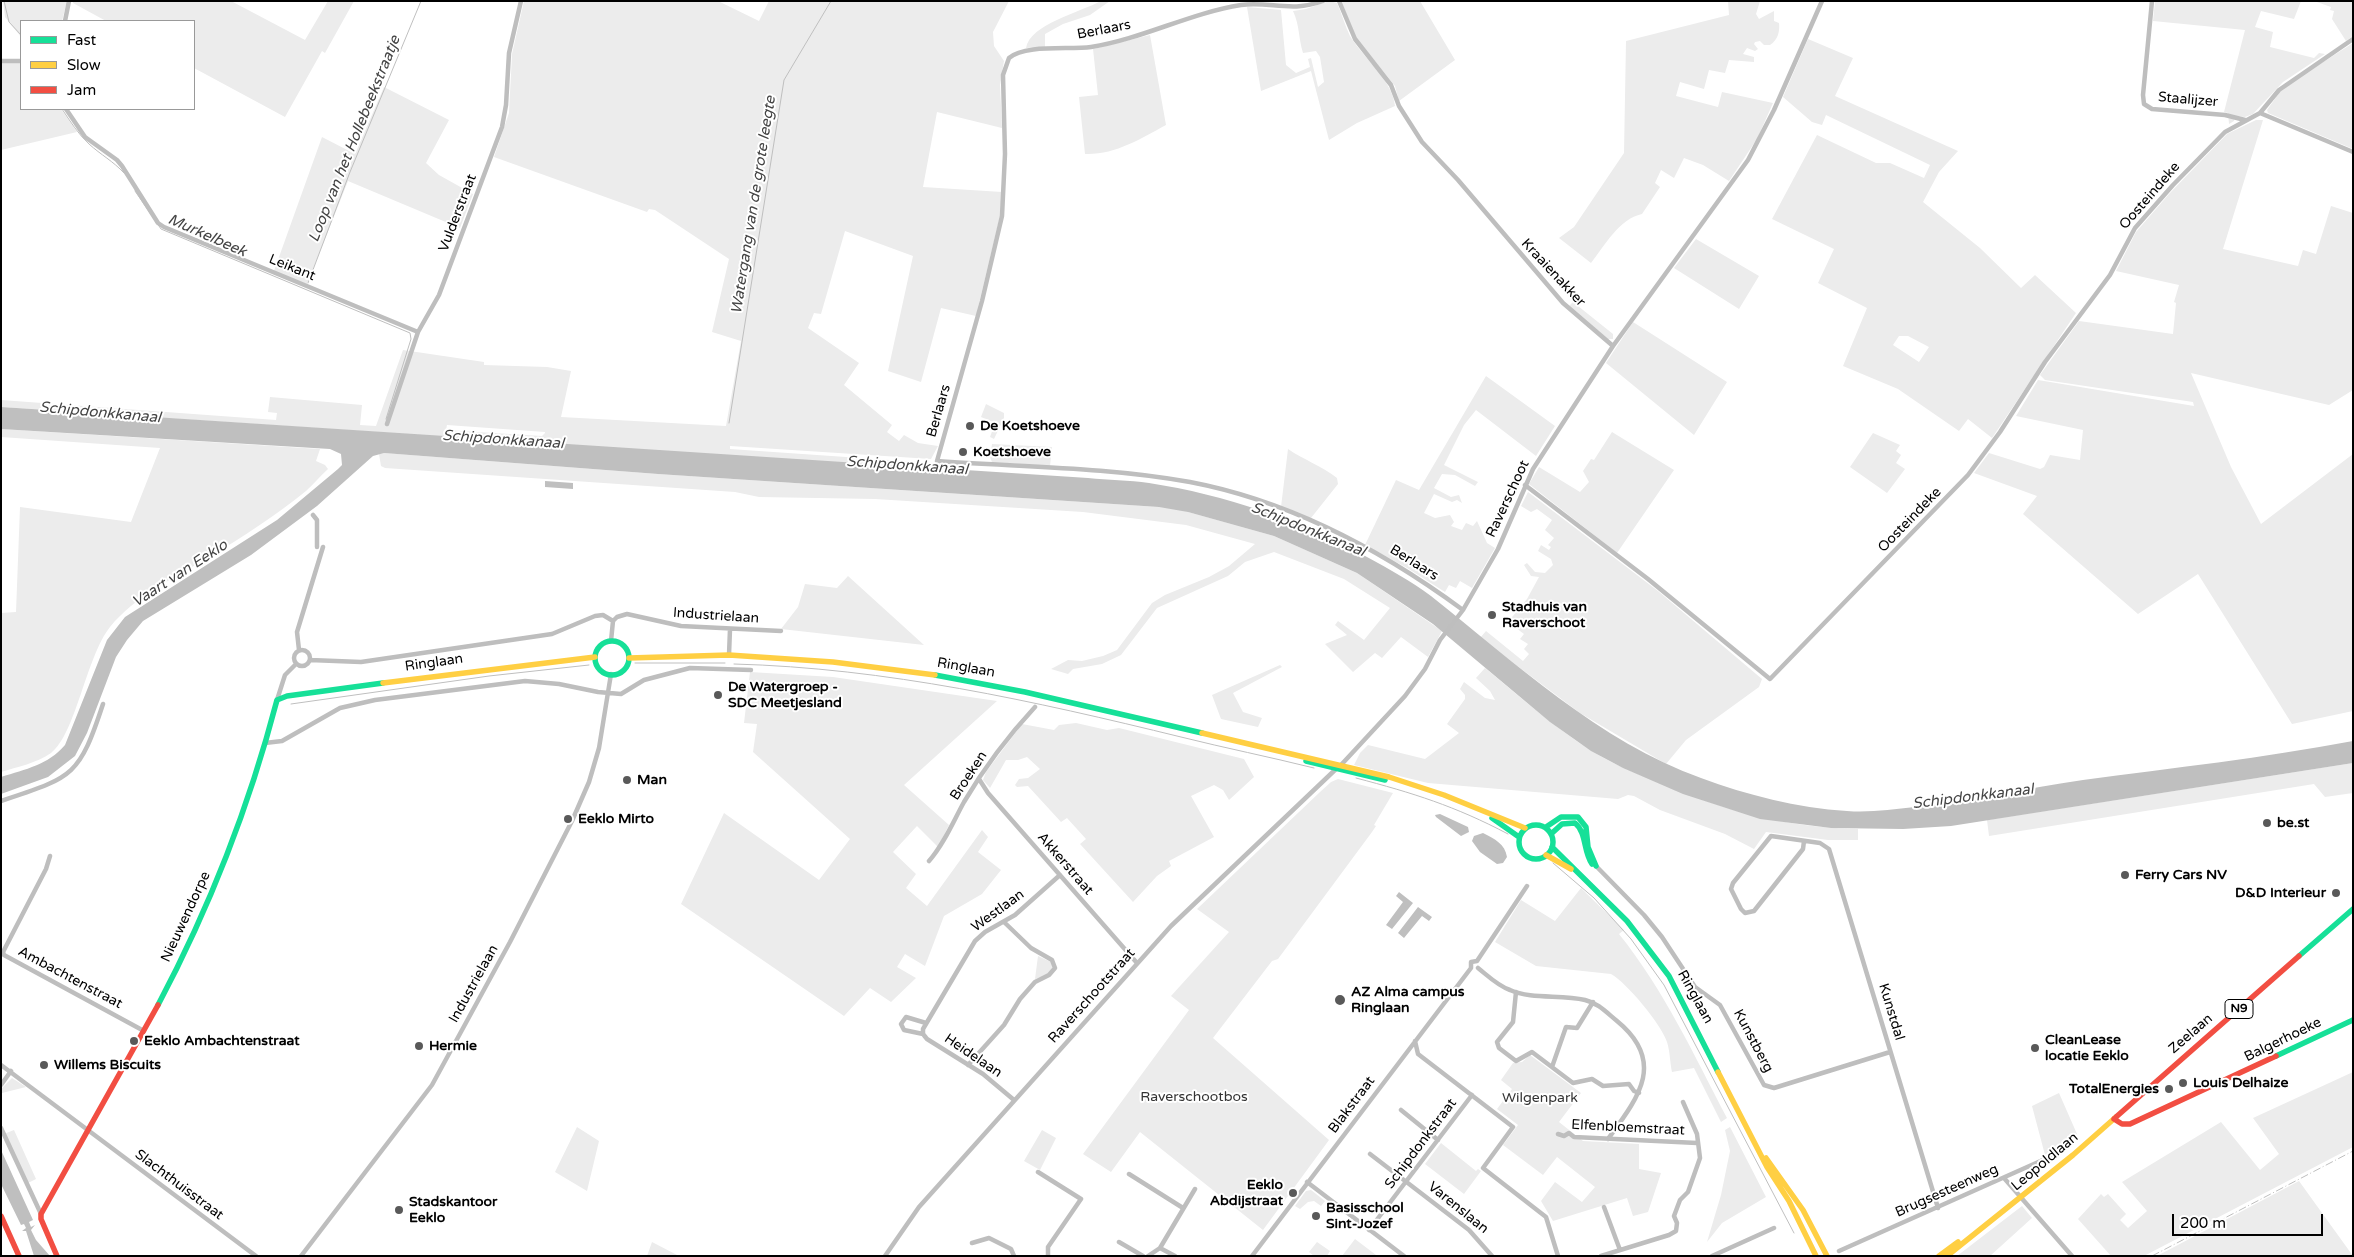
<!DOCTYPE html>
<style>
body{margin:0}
#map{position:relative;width:2354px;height:1257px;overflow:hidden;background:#fff;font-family:"Varela Round",sans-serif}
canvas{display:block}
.frame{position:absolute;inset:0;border:2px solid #000;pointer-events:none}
.legend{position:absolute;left:20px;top:20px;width:175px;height:90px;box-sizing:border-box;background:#fff;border:1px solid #999;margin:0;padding:6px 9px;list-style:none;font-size:15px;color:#000}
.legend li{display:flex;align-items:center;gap:10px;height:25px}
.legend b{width:25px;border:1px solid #999}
.scale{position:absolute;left:2172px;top:1214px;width:151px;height:22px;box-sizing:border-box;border:2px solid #000;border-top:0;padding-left:6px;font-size:15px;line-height:18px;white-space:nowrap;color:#000;-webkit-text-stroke:4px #fff;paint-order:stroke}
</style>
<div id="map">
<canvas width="2354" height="1257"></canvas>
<div class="frame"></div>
<ul class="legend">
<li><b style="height:6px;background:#16e098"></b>Fast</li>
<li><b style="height:6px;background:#ffcf43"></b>Slow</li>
<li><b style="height:6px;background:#f24e42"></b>Jam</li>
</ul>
<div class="scale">200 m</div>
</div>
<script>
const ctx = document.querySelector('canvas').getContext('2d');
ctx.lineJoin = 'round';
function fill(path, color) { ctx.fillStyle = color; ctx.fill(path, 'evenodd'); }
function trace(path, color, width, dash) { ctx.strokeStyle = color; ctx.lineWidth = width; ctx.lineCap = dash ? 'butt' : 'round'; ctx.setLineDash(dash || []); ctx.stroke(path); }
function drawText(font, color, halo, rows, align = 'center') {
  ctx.font = font + ' "Varela Round",sans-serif'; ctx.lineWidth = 4; ctx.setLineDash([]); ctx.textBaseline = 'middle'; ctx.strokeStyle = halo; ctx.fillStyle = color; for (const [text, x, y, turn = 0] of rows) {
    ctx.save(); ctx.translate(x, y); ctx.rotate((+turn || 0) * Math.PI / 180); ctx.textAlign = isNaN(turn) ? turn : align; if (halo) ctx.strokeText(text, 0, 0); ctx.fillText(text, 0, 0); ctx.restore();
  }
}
fill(new Path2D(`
 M3,1H67L62,21H21V37L5,17Z
 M73,1H231L305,40L328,1H354L325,53L322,51L285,117L194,68V21H106L73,3Z
 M524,1H718L759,21L769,1H1009L993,32L994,46L1004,61L1000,85L1002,128L937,112L923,187L1002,192L1000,216L976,316L941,308L921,382L888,371L913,256L845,231L821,314L814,313L808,328L859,363L844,385L892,425L887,432L899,441L904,435L918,443L938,446L931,459L730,446V449L933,463L932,469L1,407V400L276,420L277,413L268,412L270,397L362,405L360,425L376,426L403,350L484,362V365L547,367L571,371L561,417L726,426L741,341L712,332L729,259L655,210L649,209L647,212L494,157L509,113L512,54ZM447,425L545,432V433L542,436L446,430Z
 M1101,1H1110L1090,15L1063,24L1045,34V47L1026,48C1030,24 1081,12 1101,1Z
 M1329,1L1337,3C1342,14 1345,26 1350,36C1364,59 1392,79 1395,106L1357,123L1329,140L1311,71L1261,91L1247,7L1281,10L1286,65L1296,73L1310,67L1308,59L1311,58L1318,87L1324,82L1320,57L1316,51L1303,53C1298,37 1300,26 1293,11L1306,9Z
 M1341,1H1420L1455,60L1399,101L1395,86L1357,39Z
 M1728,1H1760L1756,14L1759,19L1774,11V21L1779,23C1780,31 1778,40 1770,45H1764L1760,41L1755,42L1754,44L1758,49L1755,51L1747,48L1743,54L1754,57V62L1729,60L1725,73L1709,70L1704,89L1680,82L1676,96L1718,107L1722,92L1773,103L1757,139L1729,181L1703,165L1684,158L1674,178L1661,170L1655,183L1660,187L1642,214C1619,219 1605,245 1591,263L1559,238L1574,227L1624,153L1626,41L1729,15Z
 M2155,1H2301L2294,19L2261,11L2255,27L2273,32L2270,47L2314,58L2319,53L2325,54L2283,82L2253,114L2245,117L2235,116L2234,121L2229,124L2228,113L2224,112L2245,30L2153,21Z
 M2314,1H2353V36L2346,41L2332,19L2334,11L2330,10L2331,7Z
 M1150,35L1166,125C1140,139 1115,155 1085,154L1079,97L1098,95L1093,49Z
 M1808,39L1853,58L1835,96L1958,151L1939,172L1923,202L1980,248L2021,288L2035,275L2076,313L1992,438L1968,419L1959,431L1898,389L1843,366L1867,308L1818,283L1834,249L1772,219L1817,135L1876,163H1890L1924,178L1930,165L1826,115L1822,125L1812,122L1783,97ZM1899,336H1908L1929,347L1919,362L1893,345Z
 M2353,43V149L2268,113L2267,110L2280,92L2295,80Z
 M1,63H21V109H61L77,132L1,150Z
 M384,87L449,120L426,163L439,175L473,194L460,228L348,181L307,284L274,271L322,137L355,154Z
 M2256,120H2263L2223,249L2298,266L2303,250L2316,254L2331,206L2353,213V390L2329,405L2191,373L2231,467L2261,524L2353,454V711L2292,724L2198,574L2138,614L2023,514L2037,496L1974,473L1989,453L2040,469L2044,467L2050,455L2080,460L2083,430L2016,416L2038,380L2194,406L2193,402L2045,380L2040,375L2079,321L2173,334L2176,303L2174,302L2179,285L2116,271L2136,232L2169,194L2227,134Z
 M1696,239L1759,276L1739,309L1674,268Z
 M1573,302L1613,334V339H1608L1569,306Z
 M1633,322L1727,382L1694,435L1606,363Z
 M1486,376L1555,426L1536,456L1476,410L1464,425L1444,465L1478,482L1475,486L1455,475L1442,474L1434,488L1451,497L1459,495L1462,503L1457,500L1452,502L1434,494L1424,513L1435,518L1450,515L1454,522L1451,526L1462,530L1466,523L1473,526L1477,521L1487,543L1495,548L1472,588L1460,581L1456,588L1449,585L1445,592L1407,568L1365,545L1396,480L1419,490Z
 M986,404L1004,413V418L994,439L990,437L995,423L981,417Z
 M1,429L320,449L316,461L325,465L328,469C320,476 314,484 306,491C276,515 243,537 209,557C176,577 135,596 110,627C86,657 76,734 51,753C37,763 17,767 1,772V613L16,612L20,507L131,522L160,448L1,437Z
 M1612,432L1674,470L1617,553L1529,484L1539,467L1580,492L1589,482L1583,471L1591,459L1594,460Z
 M1873,433L1900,445L1896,451L1901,455L1896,463L1905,469L1887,493L1850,467Z
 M992,444L1052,447L1050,466L992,462L990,457Z
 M1288,449C1304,460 1322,466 1337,478L1338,484L1311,518L1281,507Z
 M384,453L658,474L1174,508L1274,536L1357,573L1442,631L1428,657L1401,637L1382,658L1375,653L1353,672L1325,644L1347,635L1335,625L1338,621L1364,640L1390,608L1344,579L1274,552L1245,562L1228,576L1157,608L1121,655L1102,664L1073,669L1068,674L1051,669L1068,660L1082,661L1103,656L1117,650L1152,603L1165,595L1209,577L1229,566L1255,544L1186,525L1083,512L875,499L759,497L735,492L385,468L381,466L379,454Z
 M1528,492L1658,591L1762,679L1759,687L1686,740L1666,764L1580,713L1480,638L1486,631L1523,661L1529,654L1524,649L1528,644L1520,639L1524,634L1508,622L1527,599L1539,577L1531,576L1524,565L1527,563L1535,572L1545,573L1553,565L1551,559L1538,551L1541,545L1549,550L1551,547L1548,545L1554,538L1545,530L1552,520L1537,509L1531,512L1521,506Z
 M848,576L924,645L781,629L798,607L805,584L837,588Z
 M1280,665L1282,667L1233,693L1243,712L1262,718L1258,727L1221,719L1212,695Z
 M1485,668C1519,696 1553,726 1590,750C1609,762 1631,771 1652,780C1719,809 1785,828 1858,829V840H1828L1766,832L1754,849L1725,834L1660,810L1634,796L1628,795L1618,799L1428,783L1354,765L1360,753L1368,745L1425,759L1459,733L1447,724L1465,699V695L1460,689L1464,682L1485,698L1495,700L1490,691L1476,678Z
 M750,672L833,677L997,701L904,785L949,825L938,847L917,826L893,852L916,874L906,888L927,906L982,830L988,837L978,852L1001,870L982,894L944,916L925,966L905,954L897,967L916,978L891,1002L870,988L844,1016L681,904L724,813L819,880L850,839L753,752L757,724L744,723Z
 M1076,723L1107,730L1119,728L1244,759L1254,777L1229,800L1223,790L1214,785L1191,796L1214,837L1169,861L1171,866L1157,876L1133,902L1080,844L1086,839L1067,818L1061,822L1028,786L1017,787L1015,785L1019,779L1028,778L1040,769L1027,757L1018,760H1006L990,788L983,780L986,772L1022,724L1054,730L1059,725Z
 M2353,763V793L2325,797L2314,784L1989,836L1987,820Z
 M1338,779L1393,793L1374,825L1376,826L1372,832L1278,959L1272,961L1213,1038L1329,1140L1263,1230L1140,1132L1111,1172L1083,1154L1189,1010L1171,996L1229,932L1197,909L1320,792L1331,782Z
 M1581,888L1624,930L1619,934C1664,990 1694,1055 1727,1118L1721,1122L1694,1068L1672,1072C1670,1063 1670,1051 1667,1042C1661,1024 1627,983 1611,974L1536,966L1495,942L1521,900L1555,921Z
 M1038,956L1051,962L1053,967L1047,975L1035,979Z
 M1530,1055L1581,1093L1559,1122L1583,1141L1639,1144V1169L1661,1173L1648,1212L1633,1216L1627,1198L1553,1221L1541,1201L1555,1182L1582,1202L1595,1187L1557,1157L1543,1175L1503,1145L1518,1125L1497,1109L1512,1089L1501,1080L1513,1063L1522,1062Z
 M2353,1072V1147L2144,1256H2111L2078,1219L2101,1194L2104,1197L2108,1194L2126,1214L2120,1220L2128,1228L2147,1211L2122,1182L2221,1122L2260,1170L2279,1154L2253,1118Z
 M12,1078L26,1087L2,1093L1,1089Z
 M2059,1093L2077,1134L2045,1155L2032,1106Z
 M577,1127L599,1141L587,1191L555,1172Z
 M1730,1127L1766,1197L1722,1223L1707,1242L1721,1195L1730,1151L1725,1130Z
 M14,1130L36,1179L26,1184L4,1134Z
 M1042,1130L1056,1138L1040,1170L1024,1161Z
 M1441,1143L1476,1171L1478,1169L1481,1171L1464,1194L1425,1164Z
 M2299,1181L2353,1256H2157Z
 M1311,1190L1325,1201L1321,1206L1314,1201L1308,1202L1300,1209L1295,1206L1306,1191Z
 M2022,1206L2032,1218L1990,1256H1957Z
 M1355,1239L1376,1255L1375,1256H1342Z
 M652,1242L679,1256H647Z
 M1317,1242L1330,1251L1327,1256H1314L1309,1252Z`), '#ececec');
fill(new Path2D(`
 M1,407L1088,478C1108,480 1129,480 1149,483C1226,495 1299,520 1367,557C1389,569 1411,581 1431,596C1514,662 1600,742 1701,778C1747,795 1797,808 1847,811C1870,813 1892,809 1915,807C1971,801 2027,788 2083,780C2173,768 2263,758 2353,741V763L1951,826L1903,829L1831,828L1760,819L1683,794L1623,768L1591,751L1550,722L1433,624L1357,573L1274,536L1188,512L1159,507L658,474L384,453L373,456L317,506L251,555L143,621L127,640L116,657L87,733L75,756L48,777L1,794V777C26,769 48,765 65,745L107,640L125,617L277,520L338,469L342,465L341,454L330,449L1,429Z
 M545,481L573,483V489L545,487Z
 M1440,814L1468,827L1469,832L1461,836L1436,817L1435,815Z
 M1483,833C1495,839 1505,844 1507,857L1503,863L1497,864L1480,852L1472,841L1474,836Z
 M1399,892L1413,903L1392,929L1386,925L1403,902L1396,896Z
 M1418,907L1432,917L1429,921L1422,916L1404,938L1398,933Z
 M1,1150L33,1220L29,1222L31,1227L35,1225L31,1230L36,1240L50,1256H34L26,1231H22L26,1228L24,1224L21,1225L1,1184Z`), '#bfbfbf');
trace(new Path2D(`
 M4,1L9,22L21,35
 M62,109C70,121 78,134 89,144C101,155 113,161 124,173
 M135,191L161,229L410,333L411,339L386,419
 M308,283L350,172L421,1
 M729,423L784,80L831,1
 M635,663H725
 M734,664C886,668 1034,701 1181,737C1225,748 1270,757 1314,768
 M291,704L489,676L589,665
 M1356,778C1413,793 1455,806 1508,834
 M1553,863L1594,898L1631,939L1664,985L1794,1233`), '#bfbfbf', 1);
trace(new Path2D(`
 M1323,1C1291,13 1270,1 1241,5C1190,13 1142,39 1091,47C1069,50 1025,44 1009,58L1003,75L1005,154L1002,216L982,301L937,461C1021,467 1107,467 1190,482C1290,501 1383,551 1463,610
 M1339,1L1355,39L1391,85L1399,106L1422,142L1458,180L1563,303L1613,346
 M2152,1L2143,95L2144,104L2152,109L2225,115L2245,120
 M65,21L69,1
 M1,61H21
 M66,109L85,137L117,160L122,166L158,223L164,227L418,332
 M2260,113L2353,152
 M387,424L418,332L439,295L502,127L506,105L509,53L521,1
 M1525,485L1648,579L1770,679L1968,475L2000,432L2045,362L2110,275L2135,228L2173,185L2225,132L2260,113L2279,90L2353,39
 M313,515L317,520V547
 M611,641L613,621L617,617L627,614L681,626L781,631
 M294 658a8 8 0 1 1 16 0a8 8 0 1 1-16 0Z
 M299,650L297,632L323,547
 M729,655L730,629
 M310,660L361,662L552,634L595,616L603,615L613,621
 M277,700L285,675L296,664
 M265,743L282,741L340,708L375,700L525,681L559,684L598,692L621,694L644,680L690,668L751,670
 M1341,765L1405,696L1425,669L1440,640L1463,610L1498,549L1533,469L1613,346L1748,160L1774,110L1822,1
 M979,779L988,793L1137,963
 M1,801C73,777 79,777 103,704
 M1804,841L1803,849L1754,911L1745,913L1741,909L1731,889L1733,883L1771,836L1820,843L1829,849L1938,1208
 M50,856L46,869L3,952L4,955L144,1031
 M929,861C944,844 953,822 964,802C984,768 1008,736 1035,707
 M1596,866L1644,915L1662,937L1695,987L1720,1005L1764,1085L1774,1088L1890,1052
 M1477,961L1527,886
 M1478,968C1488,976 1498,986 1510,990C1532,1000 1561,994 1585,1000C1598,1003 1607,1013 1617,1021C1667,1062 1638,1098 1608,1139
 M1516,992L1513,1022L1497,1042L1499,1048L1516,1061L1532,1052L1573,1083L1592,1079L1603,1086L1629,1084L1634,1091L1639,1093
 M923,1034L904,1030L901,1024L906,1017L926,1023
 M1415,1041L1418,1054L1513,1127L1483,1168L1546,1217L1558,1256
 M1,1065L256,1256
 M968,1065L1004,1025L1020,999L1035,982L1049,975L1055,968L1052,960L1031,948L1004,922
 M1552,1067L1566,1027L1577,1028L1593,1002
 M1,1085L11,1071
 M1014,1100L983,1074L927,1039L923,1034V1029L975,941L985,932L1015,915L1060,875
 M1401,1110L1438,1140
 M1,1128L41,1214
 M1558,1134L1564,1136L1569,1133L1574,1137L1697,1143
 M1370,1154L1469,1230L1492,1256
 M1038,1172L1081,1199L1048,1247V1256
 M1129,1174L1183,1208
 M2004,1178L2072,1256
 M1307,1182L1404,1256
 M1604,1207L1620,1250
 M1369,1230L1472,1095
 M1119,1242L1143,1256
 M972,1243L989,1238L1011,1249L1014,1256
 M1839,1251L2063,1151
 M301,1256L432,1085L510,942L572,821L589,782L599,748L611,674
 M885,1256L919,1207L1171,926L1336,769
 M1148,1256L1160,1248
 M1175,1256L1160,1248L1195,1189
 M1252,1256L1471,968V962L1477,961
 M1601,1256L1669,1235L1676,1231L1677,1223L1674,1216L1680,1200L1688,1192L1700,1158L1697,1134L1683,1102
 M1712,1256L1774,1228`), '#bebebe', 4.5);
trace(new Path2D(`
 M595 658a17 17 0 1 1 34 0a17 17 0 1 1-34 0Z
 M935,675L1025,692L1202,733
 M1306,761L1385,780
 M1492,818L1519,837
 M1519 842a17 17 0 1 1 34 0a17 17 0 1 1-34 0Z
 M1546,827L1561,817H1578L1586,827L1588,847L1596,866
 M1551,834L1562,824L1575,823C1587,833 1583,851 1592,864
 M1552,847L1627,921L1669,976L1718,1072
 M2299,956L2353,909
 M158,1005C210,907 249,807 277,700L287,696L383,683
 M2276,1056L2353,1020`), '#16e098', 5.5);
trace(new Path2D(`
 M629,658L729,655L833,662L935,675
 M383,683L595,657
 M1202,733L1389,777L1444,795L1525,828
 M1546,855L1571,869
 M1718,1072L1767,1167L1789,1201L1816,1256
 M1766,1158L1803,1210L1827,1256
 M1939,1256L1958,1242
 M1947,1256L2073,1155L2116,1117`), '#ffcf43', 5.5);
trace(new Path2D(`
 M2116,1117L2299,956
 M2114,1119L2122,1124H2130L2276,1056
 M1,1216L19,1256
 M57,1256L41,1219V1214L158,1005`), '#f24e42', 5.5);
trace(new Path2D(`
 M2152,1256L2353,1151`), '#bebebe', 1, [8, 2.5, 1, 2.5]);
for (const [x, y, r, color] of [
 [970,426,5,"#595959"],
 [963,452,5,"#595959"],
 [1492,615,5,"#595959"],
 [718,695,5,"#595959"],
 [627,780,5,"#595959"],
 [568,819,5,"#595959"],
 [2267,823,5,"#595959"],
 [2125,875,5,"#595959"],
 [2336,893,5,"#595959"],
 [1340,1000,6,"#595959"],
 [134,1041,5,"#595959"],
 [419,1046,5,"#595959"],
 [2035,1048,5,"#595959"],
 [44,1065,5,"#595959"],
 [2183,1083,5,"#595959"],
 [2169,1089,5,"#595959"],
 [1293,1193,5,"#595959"],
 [399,1210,5,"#595959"],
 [1316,1216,5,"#595959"]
]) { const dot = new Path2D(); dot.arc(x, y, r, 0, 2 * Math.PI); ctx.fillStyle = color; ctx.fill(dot); trace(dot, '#fff', 2); }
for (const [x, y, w] of [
 [2239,1009,28]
]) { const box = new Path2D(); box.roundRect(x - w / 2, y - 9.5, w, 19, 4); ctx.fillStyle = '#fff'; ctx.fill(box); trace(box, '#000', 1); }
drawText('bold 12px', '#000', null, [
 ["N9",2239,1009]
]);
drawText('14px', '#000', '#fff', [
 ["Berlaars",1104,30,-11],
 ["Staalijzer",2188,100,5],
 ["Oosteindeke",2150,196,-49],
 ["Vulderstraat",458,213,-69],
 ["Leikant",292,268,22],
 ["Kraaienakker",1553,273,47],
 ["Berlaars",939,411,-74],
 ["Raverschoot",1508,499,-65],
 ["Oosteindeke",1910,520,-46],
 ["Berlaars",1414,563,32],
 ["Industrielaan",716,616,4],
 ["Ringlaan",434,663,-8],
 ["Ringlaan",966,668,10],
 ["Broeken",969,776,-57],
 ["Akkerstraat",1065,864,49],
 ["Westlaan",998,911,-36],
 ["Nieuwendorpe",186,917,-65],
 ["Ambachtenstraat",70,978,28],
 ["Industrielaan",474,984,-61],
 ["Raverschootstraat",1092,996,-48],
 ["Ringlaan",1695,997,61],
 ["Kunstdal",1891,1012,73],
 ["Zeelaan",2191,1034,-41],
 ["Balgerhoeke",2283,1040,-26],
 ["Kunstberg",1753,1041,62],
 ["Heidelaan",973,1056,34],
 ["Blakstraat",1352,1105,-53],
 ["Elfenbloemstraat",1628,1128,3],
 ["Schipdonkstraat",1421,1144,-53],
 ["Leopoldlaan",2045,1162,-40],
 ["Slachthuisstraat",179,1185,37],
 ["Brugsesteenweg",1947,1191,-24],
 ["Varenslaan",1458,1208,39]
]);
drawText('bold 14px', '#000', '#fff', [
 ["De Koetshoeve",980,426],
 ["Koetshoeve",973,452],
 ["Stadhuis van",1502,607],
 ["Raverschoot",1502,623],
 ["De Watergroep -",728,687],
 ["SDC Meetjesland",728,703],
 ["Man",637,780],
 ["Eeklo Mirto",578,819],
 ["be.st",2277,823],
 ["Ferry Cars NV",2135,875],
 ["D&D Interieur",2326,893,"right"],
 ["AZ Alma campus",1351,992],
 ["Ringlaan",1351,1008],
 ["CleanLease",2045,1040],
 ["locatie Eeklo",2045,1056],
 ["Eeklo Ambachtenstraat",144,1041],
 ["Hermie",429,1046],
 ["Willems Biscuits",54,1065],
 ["Louis Delhaize",2193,1083],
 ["TotalEnergies",2159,1089,"right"],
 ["Eeklo",1283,1185,"right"],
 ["Abdijstraat",1283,1201,"right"],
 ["Stadskantoor",409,1202],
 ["Eeklo",409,1218],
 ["Basisschool",1326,1208],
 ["Sint-Jozef",1326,1224]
], 'left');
drawText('14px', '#333', '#fff', [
 ["Raverschootbos",1194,1097],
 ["Wilgenpark",1540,1098]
]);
drawText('italic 15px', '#444', '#fff', [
 ["Loop van het Hollebeekstraatje",355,139,-68],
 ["Watergang van de grote leegte",754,205,-81],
 ["Murkelbeek",207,236,24],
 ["Schipdonkkanaal",100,413,5],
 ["Schipdonkkanaal",503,440,4],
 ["Schipdonkkanaal",907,466,4],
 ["Schipdonkkanaal",1308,530,22],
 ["Vaart van Eeklo",180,574,-33],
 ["Schipdonkkanaal",1973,797,-7]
]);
</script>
